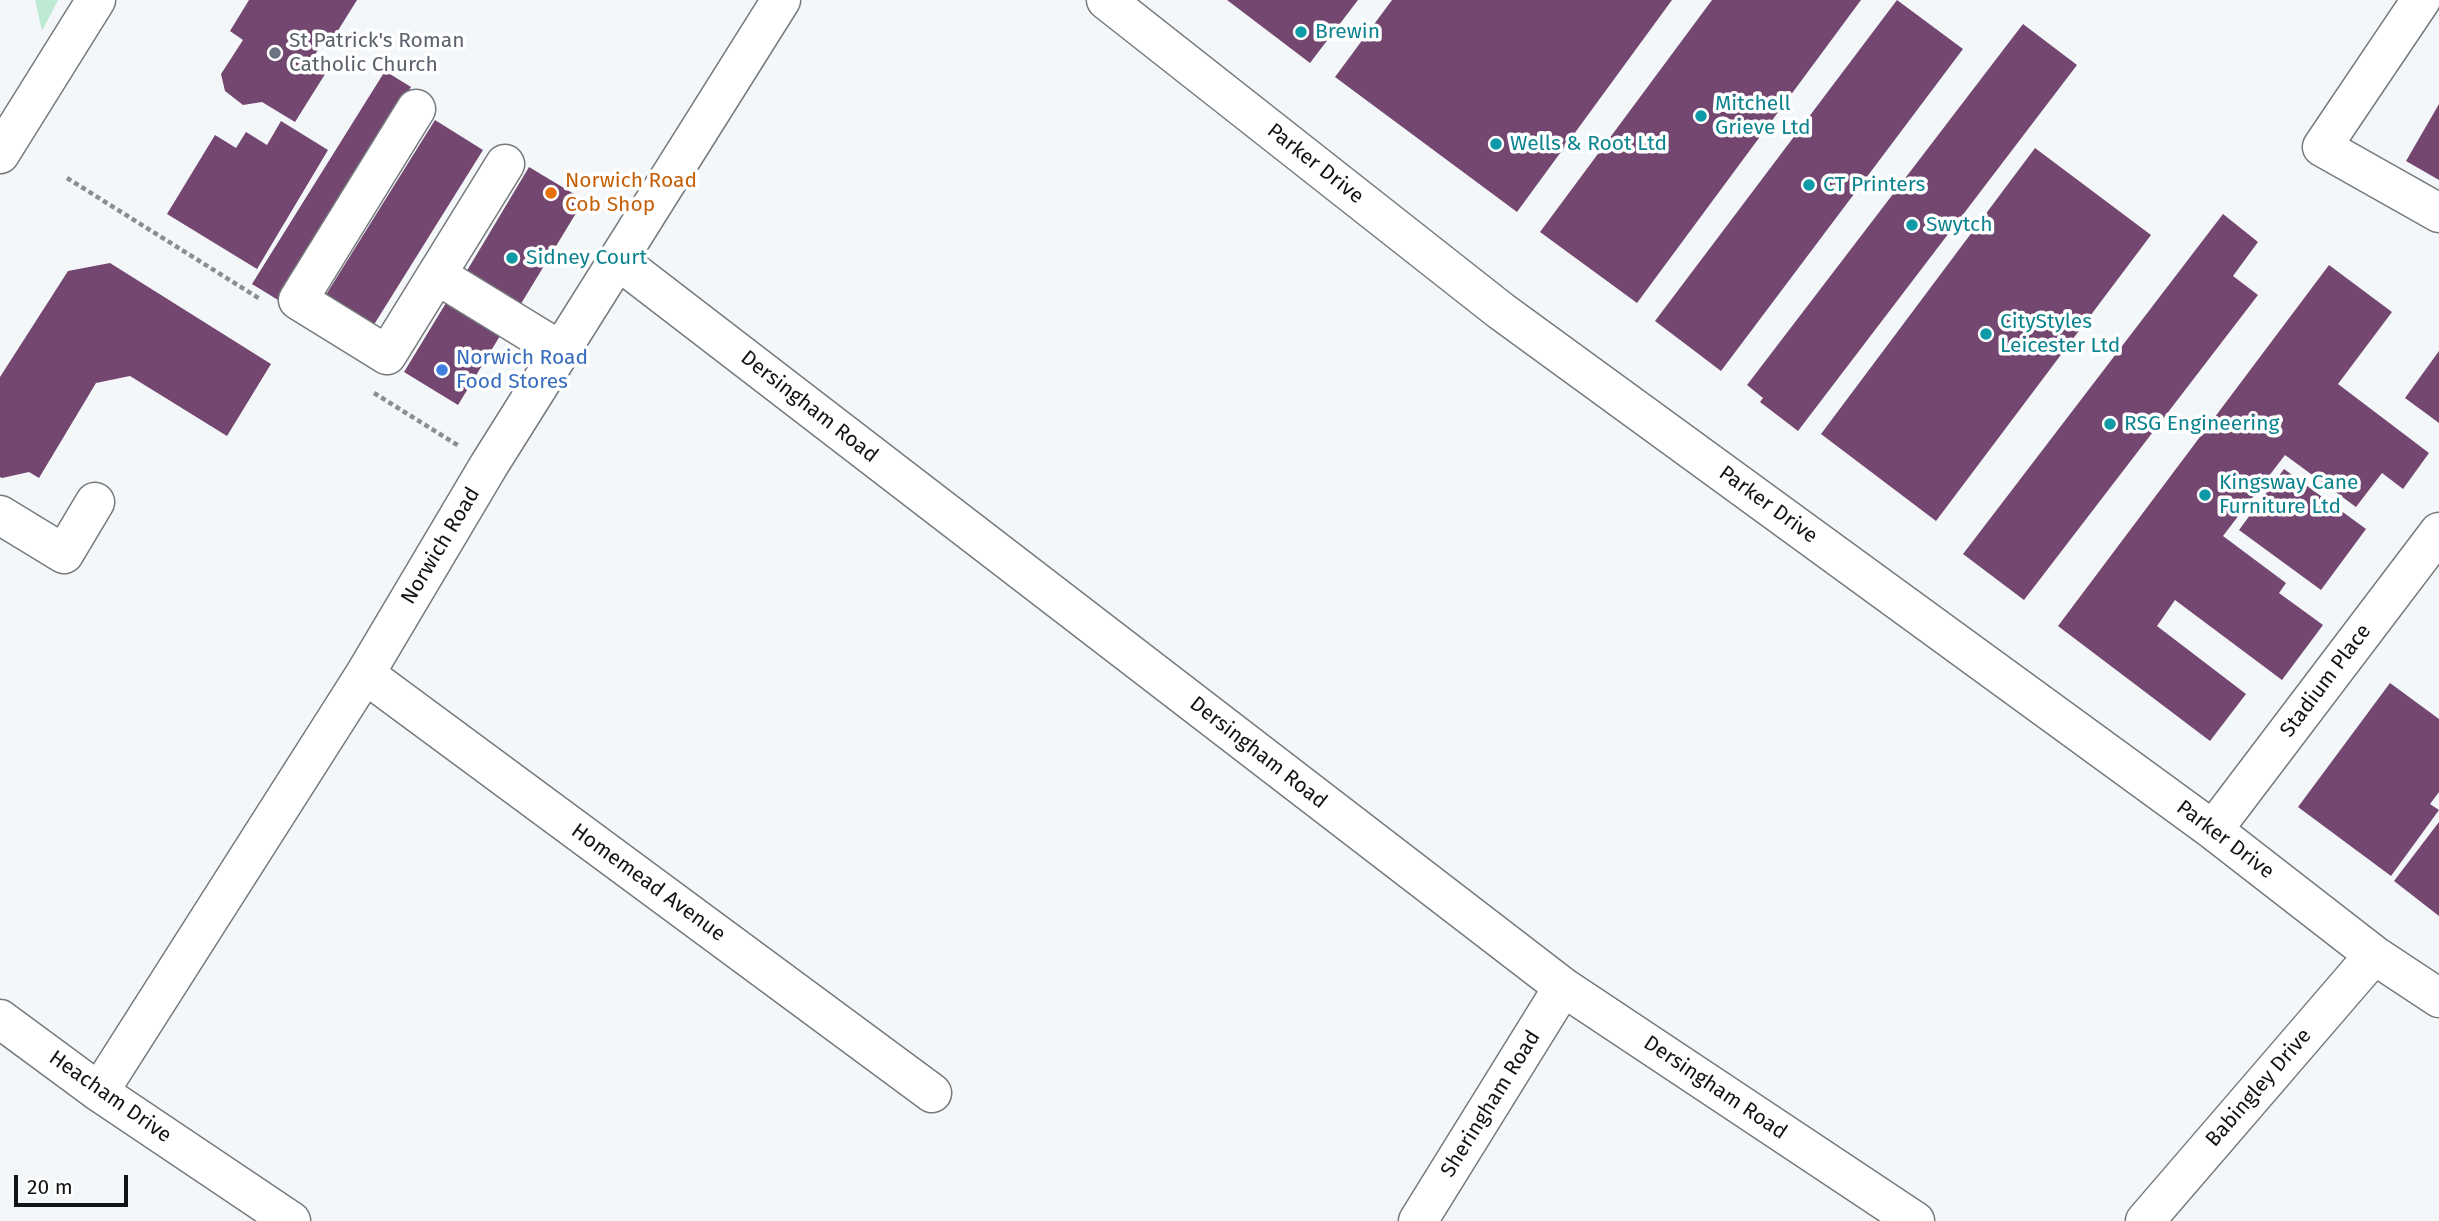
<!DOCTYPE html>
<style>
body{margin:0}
#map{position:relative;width:2439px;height:1221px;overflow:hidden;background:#f3f7fa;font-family:"Fira Sans",sans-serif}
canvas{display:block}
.scale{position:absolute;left:14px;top:1175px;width:114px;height:32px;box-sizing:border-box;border:4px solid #121315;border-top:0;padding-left:9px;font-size:21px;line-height:24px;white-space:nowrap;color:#121315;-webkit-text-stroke:5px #fff;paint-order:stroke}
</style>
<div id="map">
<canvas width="2439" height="1221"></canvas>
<div class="scale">20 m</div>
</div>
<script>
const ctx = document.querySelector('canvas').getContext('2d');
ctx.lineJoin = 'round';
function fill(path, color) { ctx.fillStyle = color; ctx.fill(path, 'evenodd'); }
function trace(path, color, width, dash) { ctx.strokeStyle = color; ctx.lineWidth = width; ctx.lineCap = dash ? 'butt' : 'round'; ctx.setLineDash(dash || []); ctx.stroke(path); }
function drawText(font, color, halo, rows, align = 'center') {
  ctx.font = font + ' "Fira Sans",sans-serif'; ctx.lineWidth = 7; ctx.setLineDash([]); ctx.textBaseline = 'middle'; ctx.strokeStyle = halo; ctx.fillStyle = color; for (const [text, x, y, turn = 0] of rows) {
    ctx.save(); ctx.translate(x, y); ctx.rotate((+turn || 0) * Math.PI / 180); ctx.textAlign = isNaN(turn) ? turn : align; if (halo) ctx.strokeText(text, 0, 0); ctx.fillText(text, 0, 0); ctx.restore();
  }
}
fill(new Path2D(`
 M35,0H58L42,31Z`), '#bee9d3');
fill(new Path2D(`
 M249,0H357L329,45L323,42L311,61L327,71L295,122L262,102L243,105L225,91L221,74L243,40L230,31Z
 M1227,0H1358L1310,63Z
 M1392,0H1672L1517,212L1335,77Z
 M1712,0H1861L1637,303L1540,232Z
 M1897,0L1963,49L1721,371L1655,321Z
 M2023,24L2077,65L1798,431L1760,402L1763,398L1747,385Z
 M385,71L411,87L278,300L252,284Z
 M2439,104V180L2406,161Z
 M435,120L483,150L370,331L322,301Z
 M281,121L328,150L257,269L167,214L215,135L236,148L246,132L267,145Z
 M2035,148L2151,235L1936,521L1821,434Z
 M529,167L584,200L516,312L462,279Z
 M2223,214L2258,242L2233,276L2258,295L2024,600L1963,554Z
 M110,263L271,364L227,436L130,376L96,383L39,478L29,472L2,478L0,477V377L68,271Z
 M2329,265L2392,312L2338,384L2429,453L2403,489L2382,473L2356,507L2285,455L2223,536L2286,583L2279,593L2323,625L2282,680L2175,600L2157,626L2246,694L2210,741L2058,626Z
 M449,298L503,331L458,405L404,372Z
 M2439,351V423L2405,398Z
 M2284,469L2366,529L2321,590L2239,530Z
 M2390,683L2439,719V792L2430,804L2439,810L2391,876L2298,807Z
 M2439,822V916L2394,881Z`), '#744770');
const minor = new Path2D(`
 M1106,0L1501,311L2213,830L2374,955L2439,998
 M2421,0L2322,147L2439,213
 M416,109L298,300L387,355L505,164
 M0,154L96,0
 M619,261L1563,987L1915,1221
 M437,275L561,351
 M0,515L64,554L95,502
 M365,674L932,1093
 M2213,830L2439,532
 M0,1019L99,1092L291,1221
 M99,1092L365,674L489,465L781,0
 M1418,1221L1563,987
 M2145,1221L2374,955`);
trace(minor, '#767a7d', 41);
trace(new Path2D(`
 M67,178L260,299
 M374,393L459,446`), '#8b8e91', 4.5, [5, 3.5]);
trace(minor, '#fff', 38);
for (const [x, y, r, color] of [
 [1301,32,7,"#0f9aa8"],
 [275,53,7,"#6b7280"],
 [1701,116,7,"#0f9aa8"],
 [1496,144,7,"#0f9aa8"],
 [1809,185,7,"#0f9aa8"],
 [551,193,7,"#e8710a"],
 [1912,225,7,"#0f9aa8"],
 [512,258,7,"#0f9aa8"],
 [1986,334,7,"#0f9aa8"],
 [442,370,7,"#3f7fe0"],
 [2110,424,7,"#0f9aa8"],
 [2205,495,7,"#0f9aa8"]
]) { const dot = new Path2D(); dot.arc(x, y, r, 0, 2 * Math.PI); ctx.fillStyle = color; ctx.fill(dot); trace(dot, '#fff', 2.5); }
drawText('21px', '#0d838f', '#fff', [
 ["Brewin",1315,32],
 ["Mitchell",1715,104],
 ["Grieve Ltd",1715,128],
 ["Wells & Root Ltd",1510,144],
 ["CT Printers",1823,185],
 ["Swytch",1926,225],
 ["Sidney Court",526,258],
 ["CityStyles",2000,322],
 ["Leicester Ltd",2000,346],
 ["RSG Engineering",2124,424],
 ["Kingsway Cane",2219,483],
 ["Furniture Ltd",2219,507]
], 'left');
drawText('21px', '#5b616d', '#fff', [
 ["St Patrick's Roman",289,41],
 ["Catholic Church",289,65]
], 'left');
drawText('21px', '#121315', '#fff', [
 ["Parker Drive",1315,164,38],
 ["Dersingham Road",809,407,38],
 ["Parker Drive",1768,505,36],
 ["Norwich Road",441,546,-59],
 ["Stadium Place",2326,681,-53],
 ["Dersingham Road",1258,753,38],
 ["Parker Drive",2225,840,37],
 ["Homemead Avenue",648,883,36],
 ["Dersingham Road",1715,1088,34],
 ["Babingley Drive",2259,1088,-49],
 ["Heacham Drive",110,1097,35],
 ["Sheringham Road",1491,1104,-58]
]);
drawText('21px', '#c56008', '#fff', [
 ["Norwich Road",565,181],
 ["Cob Shop",565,205]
], 'left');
drawText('21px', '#366cbe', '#fff', [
 ["Norwich Road",456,358],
 ["Food Stores",456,382]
], 'left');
</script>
